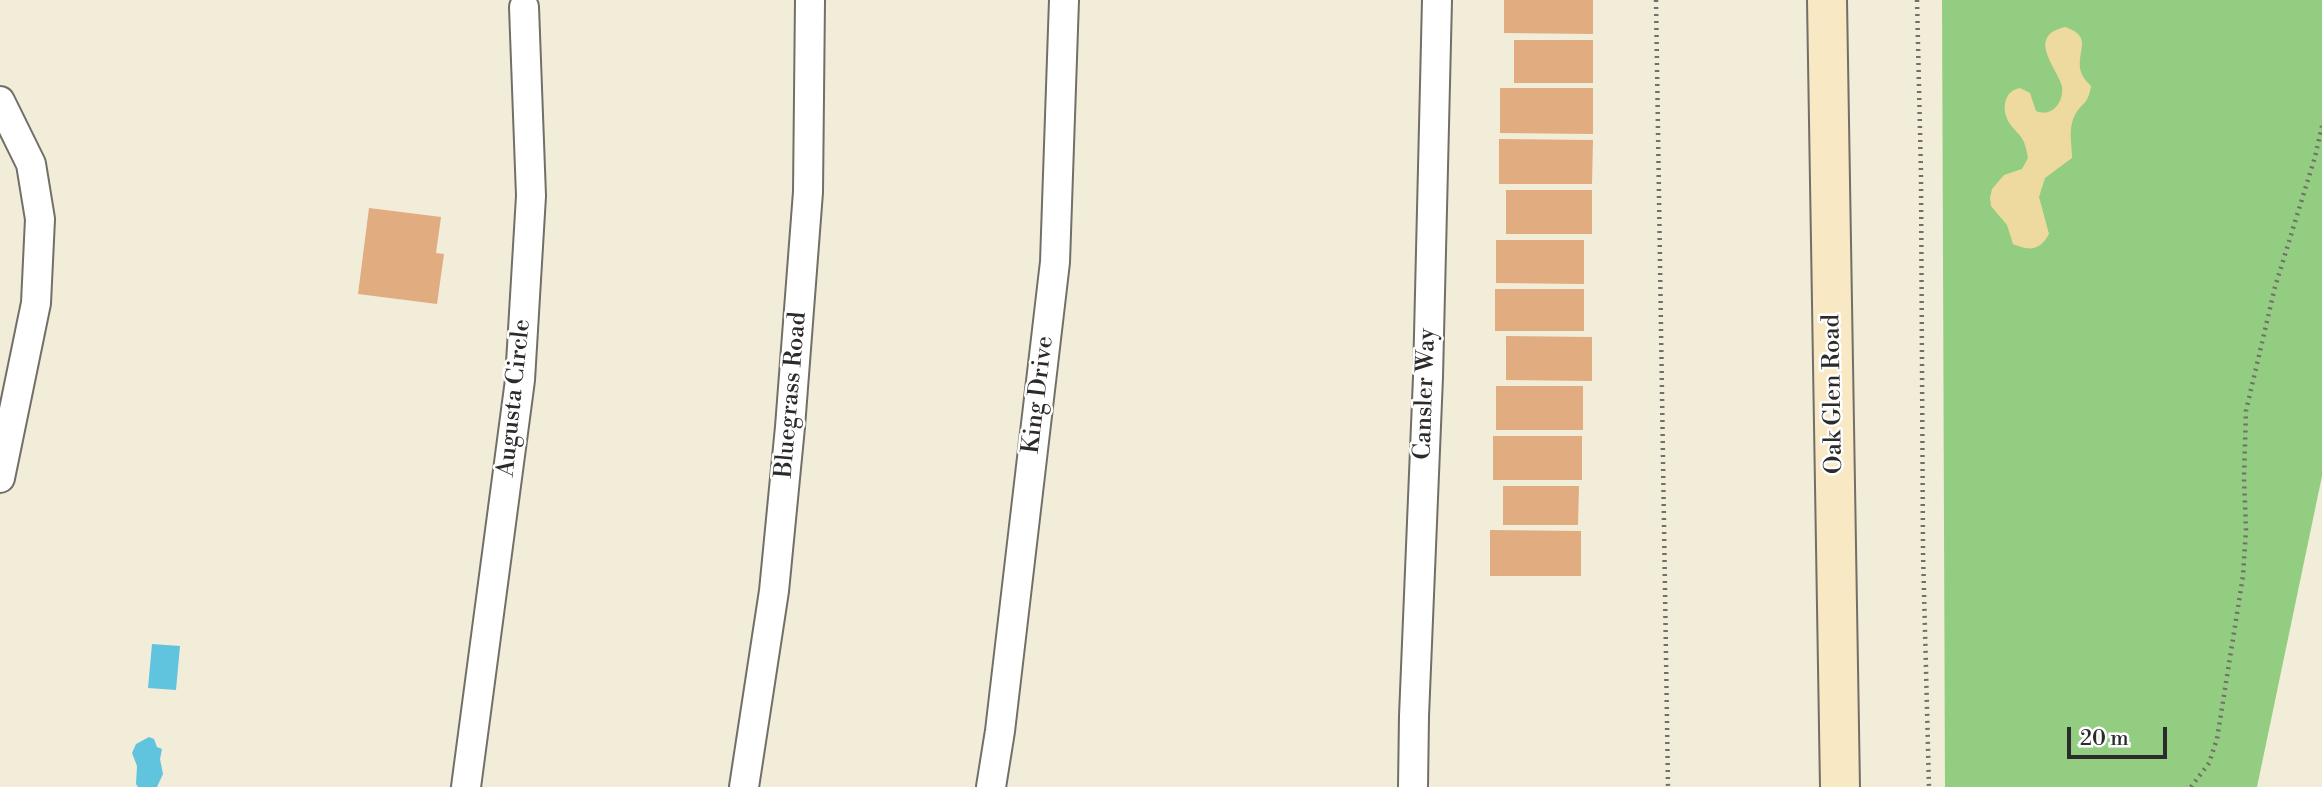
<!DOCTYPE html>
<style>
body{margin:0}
#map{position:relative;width:2322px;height:787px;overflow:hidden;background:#f2edd8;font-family:"Libre Bodoni",serif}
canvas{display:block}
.scale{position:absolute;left:2067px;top:727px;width:100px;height:32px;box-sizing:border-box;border:4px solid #2b2b2b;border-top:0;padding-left:9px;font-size:21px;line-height:24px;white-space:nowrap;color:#2b2b2b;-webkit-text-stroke:5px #fff;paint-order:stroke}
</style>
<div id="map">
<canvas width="2322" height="787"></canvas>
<div class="scale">20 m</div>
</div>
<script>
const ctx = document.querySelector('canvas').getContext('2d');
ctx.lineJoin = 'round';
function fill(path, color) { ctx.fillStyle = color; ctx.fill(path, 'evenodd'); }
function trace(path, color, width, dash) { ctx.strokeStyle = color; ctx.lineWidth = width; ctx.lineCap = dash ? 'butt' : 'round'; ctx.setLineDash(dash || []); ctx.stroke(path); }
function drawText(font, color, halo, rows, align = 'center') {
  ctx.font = font + ' "Libre Bodoni",serif'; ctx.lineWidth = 5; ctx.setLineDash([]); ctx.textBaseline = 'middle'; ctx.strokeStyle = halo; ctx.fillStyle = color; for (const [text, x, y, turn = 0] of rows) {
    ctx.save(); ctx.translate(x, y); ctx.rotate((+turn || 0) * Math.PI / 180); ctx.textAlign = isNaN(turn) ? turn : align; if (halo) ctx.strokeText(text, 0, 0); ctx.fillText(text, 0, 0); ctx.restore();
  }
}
fill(new Path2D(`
 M1942,0H2322V476L2257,787H1945Z`), '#93cd81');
fill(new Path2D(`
 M2065,27C2095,37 2075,52 2081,72C2083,78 2087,82 2091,86C2088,106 2081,102 2074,117C2068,130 2072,144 2072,158L2045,178L2039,197L2049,234C2040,251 2029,251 2013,244L2007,225L1991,206L1990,198L1992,189L2004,175L2022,169L2028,158C2027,153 2026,147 2024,142C2021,135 2014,130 2010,124C2001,111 2003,91 2020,88L2030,93L2036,111C2044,114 2050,113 2056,107C2061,101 2063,94 2062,86C2058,69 2025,36 2065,27Z`), '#eeda9e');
fill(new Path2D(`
 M152,644L180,646L176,690L148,688Z
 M149,737L154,739L157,747L162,749L160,759L163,774L157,787H138L136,784L137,766L132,753L136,744Z`), '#60c4de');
fill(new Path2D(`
 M1504,0H1593V34L1504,33Z
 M1514,40H1593V83H1514Z
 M1500,88H1593V134L1500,133Z
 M1499,139L1593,140L1592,184H1499Z
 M1506,190H1592V234H1506Z
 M369,208L441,217L436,253L444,254L437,304L358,294Z
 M1496,240H1584V284L1496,283Z
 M1495,289H1584V331H1495Z
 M1506,336L1592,337V381L1506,380Z
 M1496,386H1583V430H1496Z
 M1493,436H1582V480H1493Z
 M1503,486H1579L1578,525H1503Z
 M1490,530L1581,531V576H1490Z`), '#e0ac80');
const minor = new Path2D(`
 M0,101L31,164L40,219L36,303L0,478
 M466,787L520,380L531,196L524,7
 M744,787L774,591L790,427L808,192L810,0
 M991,787L1000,731L1055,262L1064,0
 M1413,787L1414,716L1428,377L1437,0`);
const secondary = new Path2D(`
 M1827,0L1840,787`);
trace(minor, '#716f68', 32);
trace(secondary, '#716f68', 42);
trace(new Path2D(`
 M1656,0L1668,787
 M1917,0L1921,174L1923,552L1929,787
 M2191,787L2209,763L2217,739L2243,576L2246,530L2244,478L2246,411L2275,287L2315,157L2322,126`), '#716f68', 4.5, [2, 5]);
trace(minor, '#fff', 28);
trace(secondary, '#f8e8c3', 38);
drawText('24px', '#2b2b2b', '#fff', [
 ["Cansler Way",1426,394,-88],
 ["Oak Glen Road",1834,394,-91],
 ["Bluegrass Road",792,395,-85],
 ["King Drive",1039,395,-83],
 ["Augusta Circle",515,398,-84]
]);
</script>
